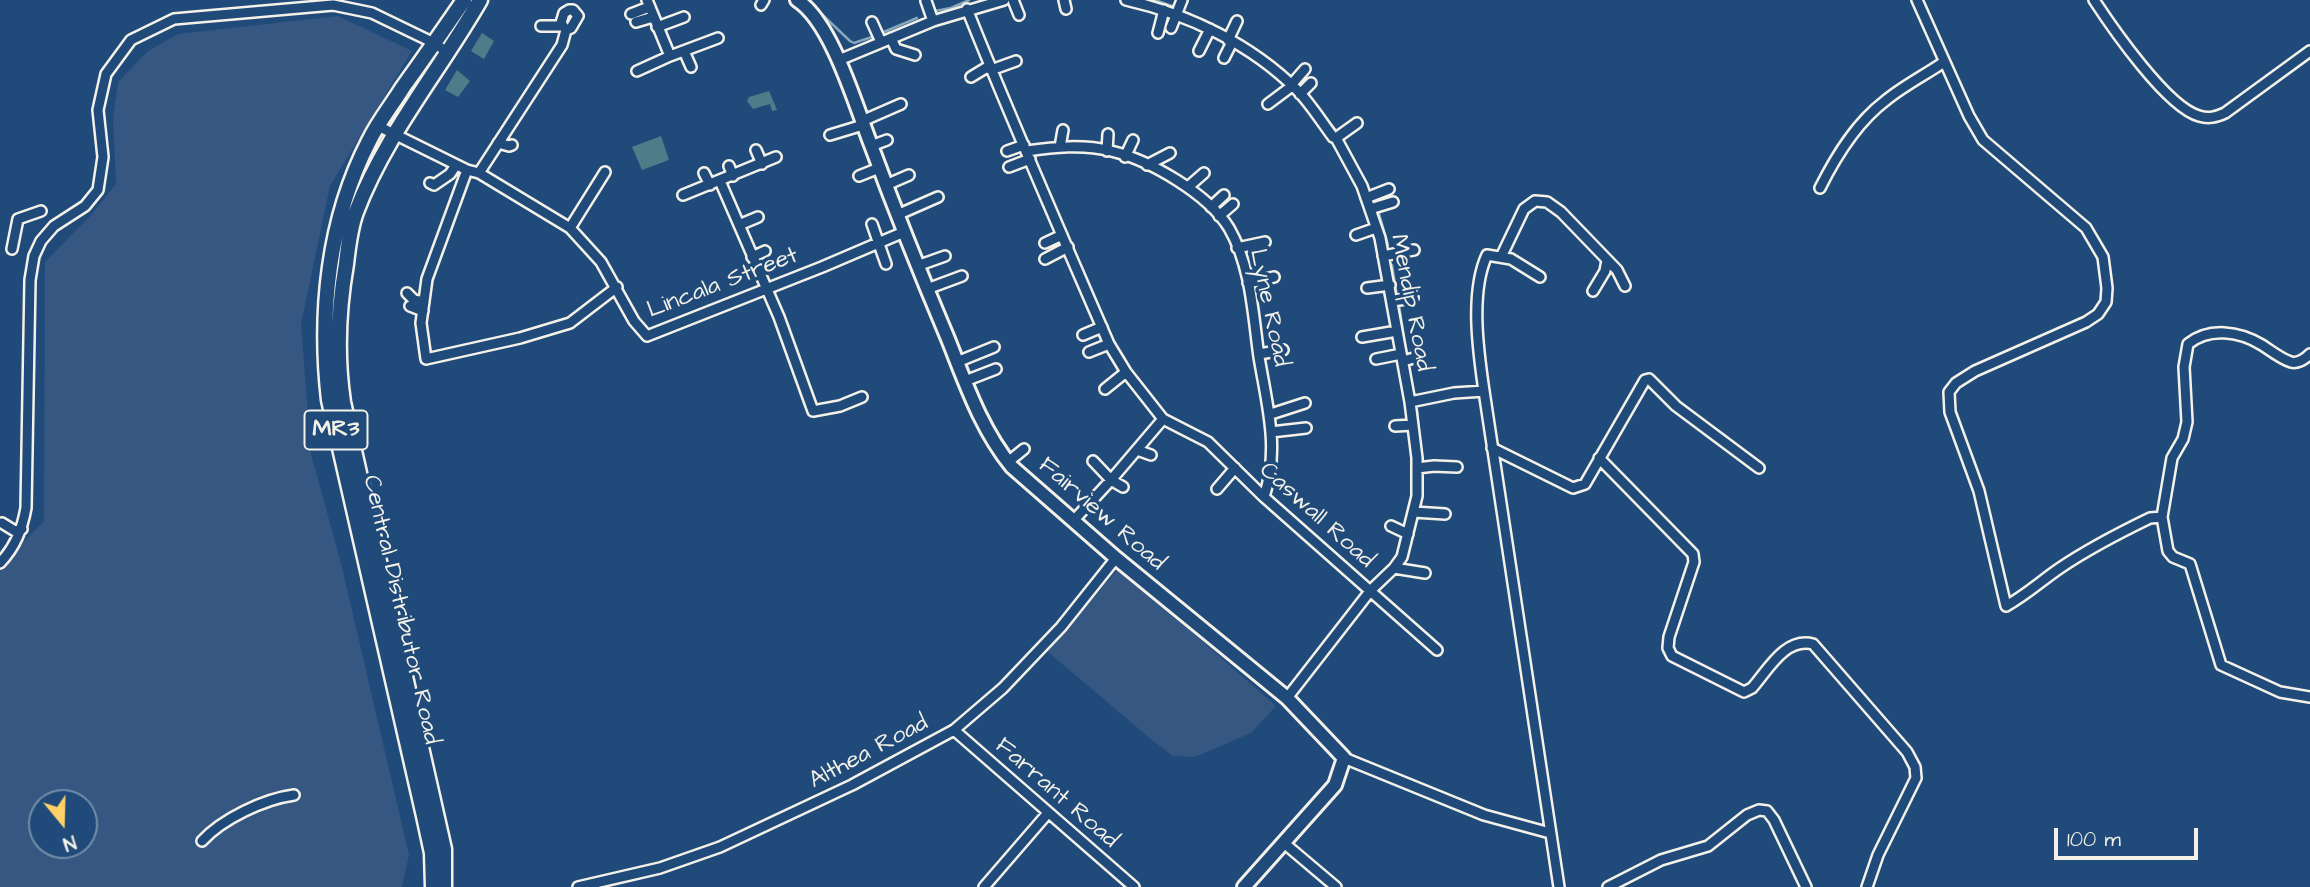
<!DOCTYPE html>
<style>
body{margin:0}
#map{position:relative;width:2310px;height:887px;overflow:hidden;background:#1f4a7a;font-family:"Architects Daughter",sans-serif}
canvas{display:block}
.north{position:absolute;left:28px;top:789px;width:70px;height:70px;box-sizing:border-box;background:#1f4a7a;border:2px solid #748da6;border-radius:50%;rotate:161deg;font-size:19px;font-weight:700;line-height:28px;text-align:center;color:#f4f1e8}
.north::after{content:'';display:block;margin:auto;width:24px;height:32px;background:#ffd166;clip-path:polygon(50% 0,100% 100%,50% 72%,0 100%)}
.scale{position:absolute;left:2054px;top:828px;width:144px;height:32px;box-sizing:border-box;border:4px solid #f4f1e8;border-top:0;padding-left:9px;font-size:21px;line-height:24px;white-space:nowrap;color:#f4f1e8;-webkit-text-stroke:5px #1f4a7a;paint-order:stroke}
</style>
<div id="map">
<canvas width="2310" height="887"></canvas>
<div class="north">N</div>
<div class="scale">100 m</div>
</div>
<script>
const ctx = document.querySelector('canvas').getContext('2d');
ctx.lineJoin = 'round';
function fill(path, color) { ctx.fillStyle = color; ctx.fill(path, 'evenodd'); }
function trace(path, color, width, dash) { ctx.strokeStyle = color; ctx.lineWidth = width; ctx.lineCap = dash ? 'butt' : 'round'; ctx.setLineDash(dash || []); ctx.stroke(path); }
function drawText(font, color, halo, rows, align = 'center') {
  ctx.font = font + ' "Architects Daughter",sans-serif'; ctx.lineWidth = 7; ctx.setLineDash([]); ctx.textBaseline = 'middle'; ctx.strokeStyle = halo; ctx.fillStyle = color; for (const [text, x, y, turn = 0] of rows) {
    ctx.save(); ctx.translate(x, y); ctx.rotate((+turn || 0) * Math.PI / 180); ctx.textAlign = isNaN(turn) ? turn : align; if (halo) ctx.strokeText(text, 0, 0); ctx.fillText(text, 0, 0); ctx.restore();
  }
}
fill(new Path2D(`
 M338,16L412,51L330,186L301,324L311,454L341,563L409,855L402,887H0V566L44,521L45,262L91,215L116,184L113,118L118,82L148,51L178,34ZM42,803H84V845H42Z
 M1119,568L1276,706L1251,733L1195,757L1173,756L1152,740L1047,651Z`), '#365782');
fill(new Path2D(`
 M482,33L494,41L484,59L471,51Z
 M457,70L470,81L458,97L445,90Z
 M769,91L777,110L772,111L770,104L753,109L747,101L749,97Z
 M661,136L669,160L642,170L632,147Z`), '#4d7d88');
trace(new Path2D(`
 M1155,0L1172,6
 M809,2L850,41L854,43L872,37
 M1181,10L1210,25
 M935,11L951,8L969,0
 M879,34L917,18
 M1267,59L1291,78
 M1305,92L1338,133
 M1378,210L1388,245
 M1392,265L1397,296
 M1399,305L1406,351
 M1409,368L1411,382
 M1417,410L1420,442`), '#88a7bb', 2.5);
const minor = new Path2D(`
 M647,0L670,56L718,38
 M1013,0L1019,15
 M1064,0L1066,9
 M1126,0C1188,14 1251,44 1297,90C1310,103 1321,121 1333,137L1336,138L1362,186L1380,238L1410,402L1417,458V496L1402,557L1394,568L1371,590L1287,698
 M1917,0L1969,116L1983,140L2086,228L2103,257L2107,288L2106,302L2098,314L2086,322L1975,371L1956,383L1949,392L1950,412L1979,491L2006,606C2026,595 2041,581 2060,568C2088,549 2119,533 2150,518L2162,517
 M2094,0C2113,29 2167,107 2199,116C2209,119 2216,117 2225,113L2310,51
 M926,1L933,21
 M761,5L764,0
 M967,9C1012,122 1061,233 1109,344L1126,372L1163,419L1208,442L1264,497L1437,650
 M569,10H573L578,16L571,28L566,30L561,23L564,13Z
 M631,14L649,7
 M636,22L653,17
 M872,22L881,42
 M541,26H563
 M657,27L684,17
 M1171,28L1182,0
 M1158,33L1164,10
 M891,38L896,49L915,55
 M1228,40L1237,21
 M684,51L691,67
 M1199,51L1210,29
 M1224,58L1232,42
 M839,60L933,21L1004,0
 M991,70L1016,61
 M637,71L670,56
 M971,77L989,66
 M1291,85L1305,69
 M1300,94L1311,83
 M1268,104L1292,86
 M862,121L901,104
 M378,126L467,170L479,173L570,228L601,262L634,321L647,336L822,267L904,232
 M830,135L863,125
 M1336,138L1357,123
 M498,143L509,146L512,145
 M871,146L887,140
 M1060,147L1063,130
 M756,150L762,164
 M1007,151L1024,145
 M1027,151C1054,147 1083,144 1111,151C1150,160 1208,194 1229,228C1251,266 1253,314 1259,357C1267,405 1280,449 1264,497
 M1107,151L1108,134
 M1125,157L1133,140
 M1147,165L1170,153
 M729,166L733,176
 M1009,167L1030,159
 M467,170L427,279L421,323L426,359L520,338L570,323L617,287
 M479,173L562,45L566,30
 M704,173L710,185
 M859,176L879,168
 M720,181L779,317L813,411L840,406L862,397
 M430,183L434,185L450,174L456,165
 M886,185L909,175
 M1188,187L1204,173
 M1820,188C1836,156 1856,123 1885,101C1903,86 1925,75 1944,62
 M683,195L776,157
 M1366,198L1389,189
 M1211,207L1224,195
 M1370,209L1393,202
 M897,215L938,197
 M1219,216L1233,204
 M872,224L886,264
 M739,225L758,217
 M570,228L605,172
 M1356,235L1376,228
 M1045,243L1062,235
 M1237,248L1265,242
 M12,249L18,219L41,211
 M1383,256L1414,250
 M752,257L765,251
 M1501,257L1524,209L1535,201L1547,202L1561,212L1617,270L1625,286
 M1045,259L1068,247
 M917,266L945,256
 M1248,283L1274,277
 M1367,288L1390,285
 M927,289L962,276
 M1593,291L1605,271L1607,260
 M407,293L414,300L424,302
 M1392,301L1413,298
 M410,306L423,311
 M1083,335L1102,327
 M1362,337L1397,331
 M1089,352L1109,344
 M1259,354L1283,350
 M2310,354C2305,359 2299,364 2291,362C2281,359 2270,350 2262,345C2239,331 2209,327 2188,344L2184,367L2187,422L2183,439L2172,458L2162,517L2168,551L2173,557L2190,564L2221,665L2280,692L2310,697
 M1376,359L1401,354
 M1403,361L1421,356
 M957,362L994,347
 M965,381L996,369
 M1105,389L1126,372
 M1484,391C1478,350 1470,292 1487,255L1511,259L1540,277
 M1410,402L1454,393L1484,391L1559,887
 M1271,414L1305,403
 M1395,426L1413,425
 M1271,432L1306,428
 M1492,448L1573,488L1585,484L1645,380L1649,379L1676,406L1759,468
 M1137,450L1151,455
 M1599,458L1693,554L1694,562L1669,637L1668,648L1672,656L1744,692L1752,688C1768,670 1785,637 1813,644L1907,752L1915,767L1916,778L1878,855L1867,887
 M1093,461L1111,480L1123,487
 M1008,462L1024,449
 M1417,468L1434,466L1457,467
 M1217,489L1235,468
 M1414,512L1445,514
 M1074,520L1111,480L1163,419
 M2,523L15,531L22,529
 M1391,526L1408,534
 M0,563C15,547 22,530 26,508L30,280L34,256L41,241L54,226L85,206L98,190L103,157L98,110L106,74L131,40L174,19L333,5L372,13L434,43L447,52
 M1394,568L1425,573
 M954,730L1134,887
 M1344,758L1484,815L1550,833
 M202,841C222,819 264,799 294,795
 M1284,843L1336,887
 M578,887L660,868L720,847L852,785L954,730L1003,688L1061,627L1116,558
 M984,887L1048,813
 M1608,887L1661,860L1708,846L1747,815L1759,810L1767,811L1774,820L1806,887`);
const secondary = new Path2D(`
 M797,0C832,22 856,107 871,145C895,210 921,275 948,339C966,384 981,429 1012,467L1116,558L1287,698L1344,758L1335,785L1244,887`);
const trunk = new Path2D(`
 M433,887L432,853L424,816L329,400C319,313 328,220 369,141C378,122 392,105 403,87C424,58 444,29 464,0
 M444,887V849L343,402C336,355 338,310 346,264C348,246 350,228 356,212C385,135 440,70 480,0`);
trace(minor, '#f4f1e8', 14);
trace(secondary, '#f4f1e8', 18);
trace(trunk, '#f4f1e8', 19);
trace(minor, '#1f4a7a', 9);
trace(secondary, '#1f4a7a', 12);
trace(trunk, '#1f4a7a', 14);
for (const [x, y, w] of [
 [336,430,63]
]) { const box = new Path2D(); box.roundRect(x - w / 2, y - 19.5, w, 39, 5); ctx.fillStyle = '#1f4a7a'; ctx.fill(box); trace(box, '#f4f1e8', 2); }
drawText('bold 23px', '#f4f1e8', null, [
 ["MR3",336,430]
]);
drawText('24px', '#f4f1e8', '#1f4a7a', [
 ["Lincala Street",723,284,-21],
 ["Mendip Road",1410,303,79],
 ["Lyne Road",1268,308,78],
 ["Fairview Road",1101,515,41],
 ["Caswall Road",1316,516,42],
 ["Central Distributor Road",400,610,77],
 ["Althea Road",869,753,-28],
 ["Farrant Road",1056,794,41]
]);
</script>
